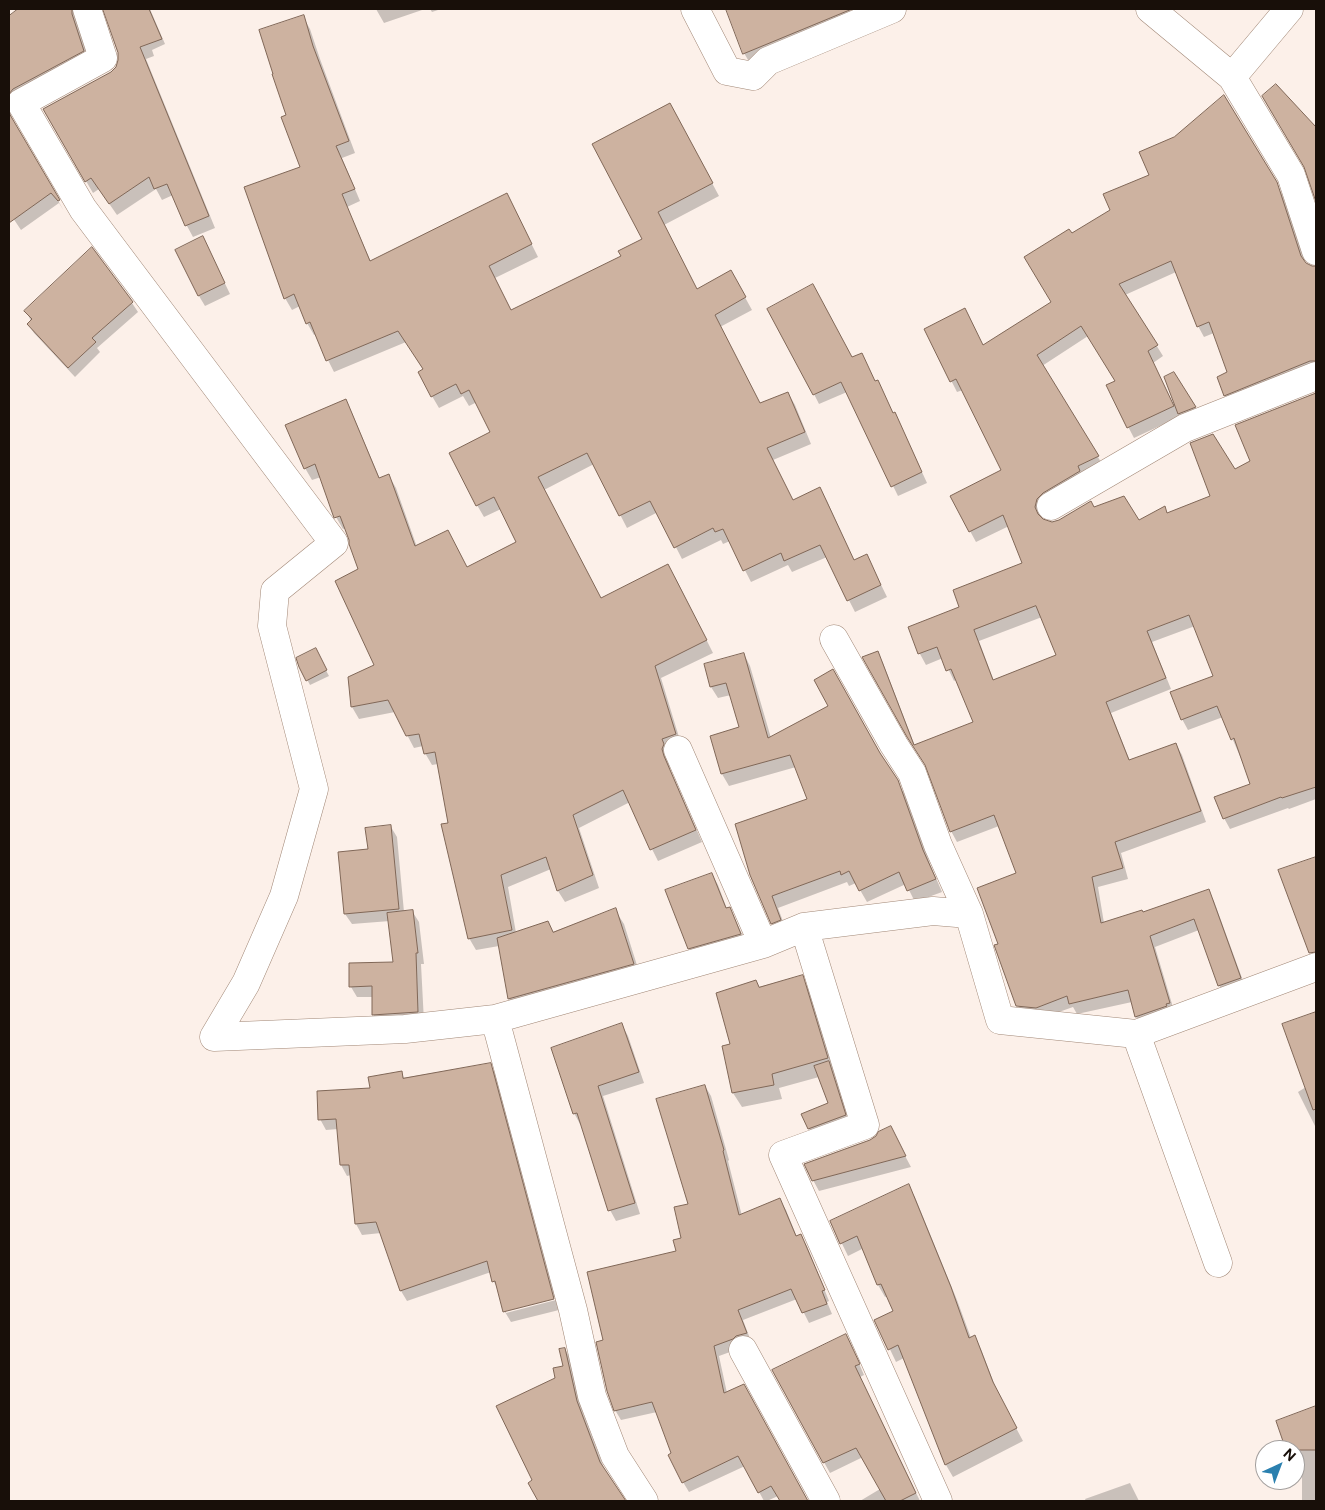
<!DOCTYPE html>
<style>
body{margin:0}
#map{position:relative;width:1325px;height:1510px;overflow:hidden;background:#fcf0e9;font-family:"Public Sans",sans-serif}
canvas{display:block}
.frame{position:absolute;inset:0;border:10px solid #180f09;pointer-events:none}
.north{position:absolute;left:1255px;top:1440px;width:50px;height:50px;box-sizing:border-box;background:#fff;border:1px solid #a39f9d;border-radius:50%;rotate:43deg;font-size:14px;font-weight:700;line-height:20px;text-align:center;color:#180f09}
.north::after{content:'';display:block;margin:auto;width:18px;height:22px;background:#2b80af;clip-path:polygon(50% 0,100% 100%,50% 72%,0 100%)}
</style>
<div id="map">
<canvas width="1325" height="1510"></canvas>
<div class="frame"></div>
<div class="north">N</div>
</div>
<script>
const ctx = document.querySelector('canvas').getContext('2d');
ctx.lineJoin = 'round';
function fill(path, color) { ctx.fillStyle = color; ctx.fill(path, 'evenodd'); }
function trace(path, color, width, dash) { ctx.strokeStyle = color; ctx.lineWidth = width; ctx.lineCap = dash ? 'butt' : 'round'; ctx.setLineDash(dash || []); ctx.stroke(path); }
fill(new Path2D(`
 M20,9H33L37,17L57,9H79L78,26L90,63L14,107L11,115L14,124L64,211L59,203L21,230L9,212V17Z
 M105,9H150L165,44L152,50L154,56L146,59L215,228L193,237L187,226L173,195L162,200L156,189L117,215L99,189L93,193L44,109L111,73L117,68L120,61L119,53Z
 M376,9H425L384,23Z
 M430,9H441L432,12Z
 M728,9H881L751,65L744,53Z
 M303,17L310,29L320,59L355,153L342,158L360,201L347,207L371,262L513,207L538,257L495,278L511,311L622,256L644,240L676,116L719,196L664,225L697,290L731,272L752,310L720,327L760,405L788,393L795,405L811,444L773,460L793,501L820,489L827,501L854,561L867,556L887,597L855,612L827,557L792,572L788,565L751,582L730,541L723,544L721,540L682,559L658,512L627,528L594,464L544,490L601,600L675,577L713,653L661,678L682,747L669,762L670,769L702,842L658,861L652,849L630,802L579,828L599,888L565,902L558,891L551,869L508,887L516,933L548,922L554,933L615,910L624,924L641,978L517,1013L509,999L499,946L476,950L469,938L438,764L432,765L425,753L423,746L414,748L395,712L359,719L352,707L376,665L359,570L346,528L343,529L336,517L321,477L312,480L305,468L345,401L352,413L380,479L389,476L396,488L417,547L467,568L518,542L501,509L484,517L477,505L492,433L477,402L469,406L463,396L439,408L432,396L424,370L406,342L334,372L328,360L317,334L314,335L307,323L300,306L292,310L285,298L302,168L288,116Z
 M1224,96L1282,194L1306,264L1313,268L1316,267V372L1231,406L1225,395L1229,373L1214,333L1204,337L1198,326L1176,272L1125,295L1163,356L1153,363L1173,404L1175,403L1174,373L1198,412L1181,416L1134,438L1107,386L1116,381L1088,336L1042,366L1104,467L1043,509L1041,518L1052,523L1095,509L1139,522L1164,508L1168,514L1212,497L1235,470L1251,462L1237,426L1316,394V799L1289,809L1288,808L1230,829L1224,818L1252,784L1223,717L1188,730L1182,719L1215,677L1195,626L1152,642L1171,689L1111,713L1130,761L1176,744L1182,755L1206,822L1121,853L1128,879L1098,887L1104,923L1143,913L1208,890L1214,901L1246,989L1225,996L1219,985L1199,930L1155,947L1175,1014L1143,1027L1136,1017L1132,1002L1077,1014L1073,1007L1042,1018L1024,1017L1018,1005L1000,944L1018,874L999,826L957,842L951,831L927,767L915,748L864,657L877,652L883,663L915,746L975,723L957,679L954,681L943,658L926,665L920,654L910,628L961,608L1024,564L1009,526L976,542L970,531L1003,470L963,390L957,392L925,329L983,346L1053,302L1072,235L1111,211L1150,175L1175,138ZM1042,617L1057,656L994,681L979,641Z
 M1316,124V198L1307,170L1314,126Z
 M203,238L230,294L205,306L199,296Z
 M132,303L138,312L97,348L100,352L75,377L34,333L28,324L31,321L26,311Z
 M852,358L875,382L893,414L895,413L927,483L898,496L847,392L819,404L814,394Z
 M315,650L329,676L310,685L300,666Z
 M744,654L750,666L771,738L881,755L904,793L930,864L942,892L915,902L906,884L867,902L856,883L849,886L847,882L778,908L787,932L779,935L772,923L751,874L808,800L796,767L729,786L722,774L741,728L731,695L718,698L711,687Z
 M391,827L397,837L404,912L412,911L419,922L424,964H421L424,1022L379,1025L373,1014V997H357L351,987L394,963L390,921L352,924L345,914L369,850Z
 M1316,858V956L1315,957L1305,941L1280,871Z
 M712,874L718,885L727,909H729L735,919L747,945L696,959L689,948Z
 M802,977L810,991L851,1126L815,1140L809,1129L803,1114L829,1104L819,1077L779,1088L782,1099L742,1107L733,1093L724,1047L732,1045L756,981L760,989Z
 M1316,1013V1128L1298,1092L1306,1087L1284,1025Z
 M622,1025L628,1036L644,1083L603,1096L640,1214L616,1221L610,1210L581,1124H580L574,1113Z
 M490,1064L496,1075L556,1297L506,1310V1313L556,1300L559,1310L511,1322L505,1312L499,1291L494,1282L491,1272L407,1301L401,1291L381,1233L362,1235L356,1224L351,1175L347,1176L341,1165L338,1129L326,1130L320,1119L401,1073L405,1079Z
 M705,1086L711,1096L729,1160L728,1161L742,1216L780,1200L786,1210L797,1237L801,1236L807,1246L829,1301L827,1302L832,1314L809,1323L797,1299L743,1320L752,1344L719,1356L727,1393L743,1385L807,1501H781L778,1496L767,1501H764L745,1466L689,1492L683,1482L657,1412L621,1420L615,1410L605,1341L677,1252L683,1239L690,1205Z
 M896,1139L911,1167L819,1191L813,1180Z
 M908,1186L915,1197L957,1300L971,1338L975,1337L981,1349L999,1396L1023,1441L953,1477L946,1465L904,1358L896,1362L876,1320L894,1311L888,1296L885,1297L878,1285L862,1249L848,1256L831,1221Z
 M851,1345L864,1375L860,1377L920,1501H860L880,1489L863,1457L830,1473L773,1370Z
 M565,1349L571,1360L583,1413L605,1471L624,1501H545L536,1485L556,1378L564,1367Z
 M1316,1407V1501H1302V1458L1295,1461V1450H1288L1277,1421Z
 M1130,1483L1139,1501H1086L1085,1499Z`), '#0003');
const building = new Path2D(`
 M18,9H72V14L84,51L13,89L9,94V16Z
 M103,9H149L162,39L140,47L209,216L185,226L167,184L154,189L149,177L109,204L91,178L85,182L43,109L111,72L116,67L118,60V53Z
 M726,9H852L743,54Z
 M304,15L313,46L349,141L336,146L355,189L342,194L370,261L507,193L532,244L489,266L511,310L621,256L618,251L642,239L592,144L670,103L713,183L658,212L697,289L731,270L746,297L715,315L760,403L788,392L805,432L767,448L793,500L820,487L854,560L867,554L881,585L847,601L820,545L784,561L781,553L743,571L723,529L715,532L713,528L674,548L650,501L619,516L587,453L538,477L601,598L668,564L707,640L655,666L676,734L662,739L664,744L662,749L664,756L696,830L650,850L623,790L573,815L593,875L557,891L546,857L501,875L512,930L468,939L441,824L448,823L435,752L424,754L419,734L406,736L388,700L351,707L348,677L374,665L335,581L358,569L349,544V540L340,516L334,518L315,464L304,469L285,425L346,399L379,478L389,474L415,546L448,530L467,567L516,542L494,497L476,506L449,453L490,432L469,390L461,394L456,384L431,397L418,372L423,369L398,331L326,361L310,322L306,324L294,294L284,299L244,187L300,167L281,117L286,115L272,74H273L259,30Z
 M1276,84L1316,127V202L1304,167L1262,96Z
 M1224,95L1277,182L1301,256L1306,263L1312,266H1316V361H1310L1224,396L1217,377L1227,372L1209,322L1197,327L1171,261L1119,284L1158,345L1148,351L1174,406L1127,428L1106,385L1115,381L1081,326L1037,355L1099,456L1078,466L1080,471L1043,493L1037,499L1035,507L1038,514L1043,519L1052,522L1059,520L1091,501L1094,507L1124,496L1139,520L1165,506L1167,513L1210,496L1190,443L1213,434L1235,469L1250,461L1235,425L1316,393V787L1282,798L1281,797L1223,819L1214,797L1250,784L1234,738L1231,740L1217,706L1181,720L1170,692L1213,676L1189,615L1147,631L1166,678L1106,702L1129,760L1176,743L1201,811L1115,842L1123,868L1092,877L1101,923L1142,910L1143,912L1209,889L1241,978L1218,986L1194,919L1150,936L1170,1003L1166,1004L1167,1006L1135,1017L1128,990L1069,1004L1067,996L1036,1008L1016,1006L994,945L998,944L977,888L1016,873L994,815L950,832L925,765L907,737L862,657L878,651L914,745L973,722L951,669L946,671L937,647L918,654L908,627L959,607L953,590L1022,563L1003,515L969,532L950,496L1001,470L956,379L950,382L924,329L965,308L983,345L1051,302L1024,257L1069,229L1072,233L1110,210L1103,194L1149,175L1139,152L1174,137ZM1036,606L1056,655L993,680L974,630Z
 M9,113L60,200L58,201L51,193L9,223Z
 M203,236L225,283L198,296L175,250Z
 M92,247L133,302L92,338L96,342L68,368L27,324L32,319L24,311Z
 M813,284L852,357L862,353L875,381L878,380L893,413L895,412L922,472L891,487L841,382L813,395L767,309Z
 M1174,372L1196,407L1178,414L1164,377Z
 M316,648L327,670L306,681L299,667L296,658Z
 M744,653L768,738L828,706L814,680L833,669L880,753L898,780L923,850L936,879L907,891L899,872L859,891L849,871L841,875L840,871L772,896L781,920L771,924L750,875L735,824L807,799L790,755L721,774L710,736L739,727L726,683L710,687L704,664Z
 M391,825L399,909L344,914L338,852L368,849L365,828Z
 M1316,857V952L1309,953L1278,870Z
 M712,873L726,908L730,907L741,934L688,949L665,890Z
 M616,908L634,964L508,999L497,938L548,921L553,932Z
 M413,910L418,953H416L418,1012L372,1015V986L349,987V963L393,962L387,913Z
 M803,975L828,1058L772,1074L774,1085L732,1093L722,1046L730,1044L716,993L756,980L759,987Z
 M1316,1012V1109L1313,1110L1282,1024Z
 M622,1023L639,1072L598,1086L635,1203L608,1211L577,1113L573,1114L551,1048Z
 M829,1061L846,1115L808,1129L801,1114L828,1103L814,1066Z
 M491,1063L554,1299L503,1312L495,1281L492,1282L487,1261L400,1291L376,1222L355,1224L349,1165H340L336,1119L318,1120L317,1091L370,1088L368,1077L402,1071L403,1078Z
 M705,1085L724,1150L723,1151L739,1215L780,1198L796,1236L801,1234L825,1290L822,1291L827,1304L802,1313L791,1289L738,1310L747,1333L736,1336L733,1339L714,1346L724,1393L744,1384L808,1501H780L771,1486L758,1493L738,1456L682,1483L668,1455L671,1453L652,1402L614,1411L607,1391L596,1342L603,1340L587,1272L676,1251L673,1240L681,1238L674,1207L688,1204L656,1099Z
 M891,1126L906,1156L812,1181L804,1164L870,1140L876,1136L878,1132Z
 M909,1184L951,1287L969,1338L975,1335L993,1382L1017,1428L945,1465L898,1345L888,1350L874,1320L893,1311L881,1284L877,1285L857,1236L840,1244L830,1221Z
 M846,1334L860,1364L855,1366L916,1493L900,1501H886L856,1448L823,1463L772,1370Z
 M565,1348L577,1401L600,1462L626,1501H538L528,1483L532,1480L496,1406L555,1378L553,1368L563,1366L559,1349Z
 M1316,1406V1450H1286L1276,1421Z`);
fill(building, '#cdb2a0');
trace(building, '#806757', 1);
const minor = new Path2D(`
 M87,9L103,58L21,103L83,209L334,543L275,591L272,626L314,789L284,896L246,983L214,1037
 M695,9L727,71L753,76L768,61L892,9
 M1150,9L1232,77L1291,175L1316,251
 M1232,77L1289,9
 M1051,506L1185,428L1316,376
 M834,639L894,745L912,773L938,845L969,914
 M678,750L763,944
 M804,927L865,1125L783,1155L938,1501
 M495,1019L573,1310L592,1396L615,1456L644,1501
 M1136,1034L1218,1263
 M214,1037L405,1029L495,1019L763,944L804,927L933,911L969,914L1000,1020L1136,1034L1316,967
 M743,1350L826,1501`);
trace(minor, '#a18776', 29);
trace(minor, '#fff', 28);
</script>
